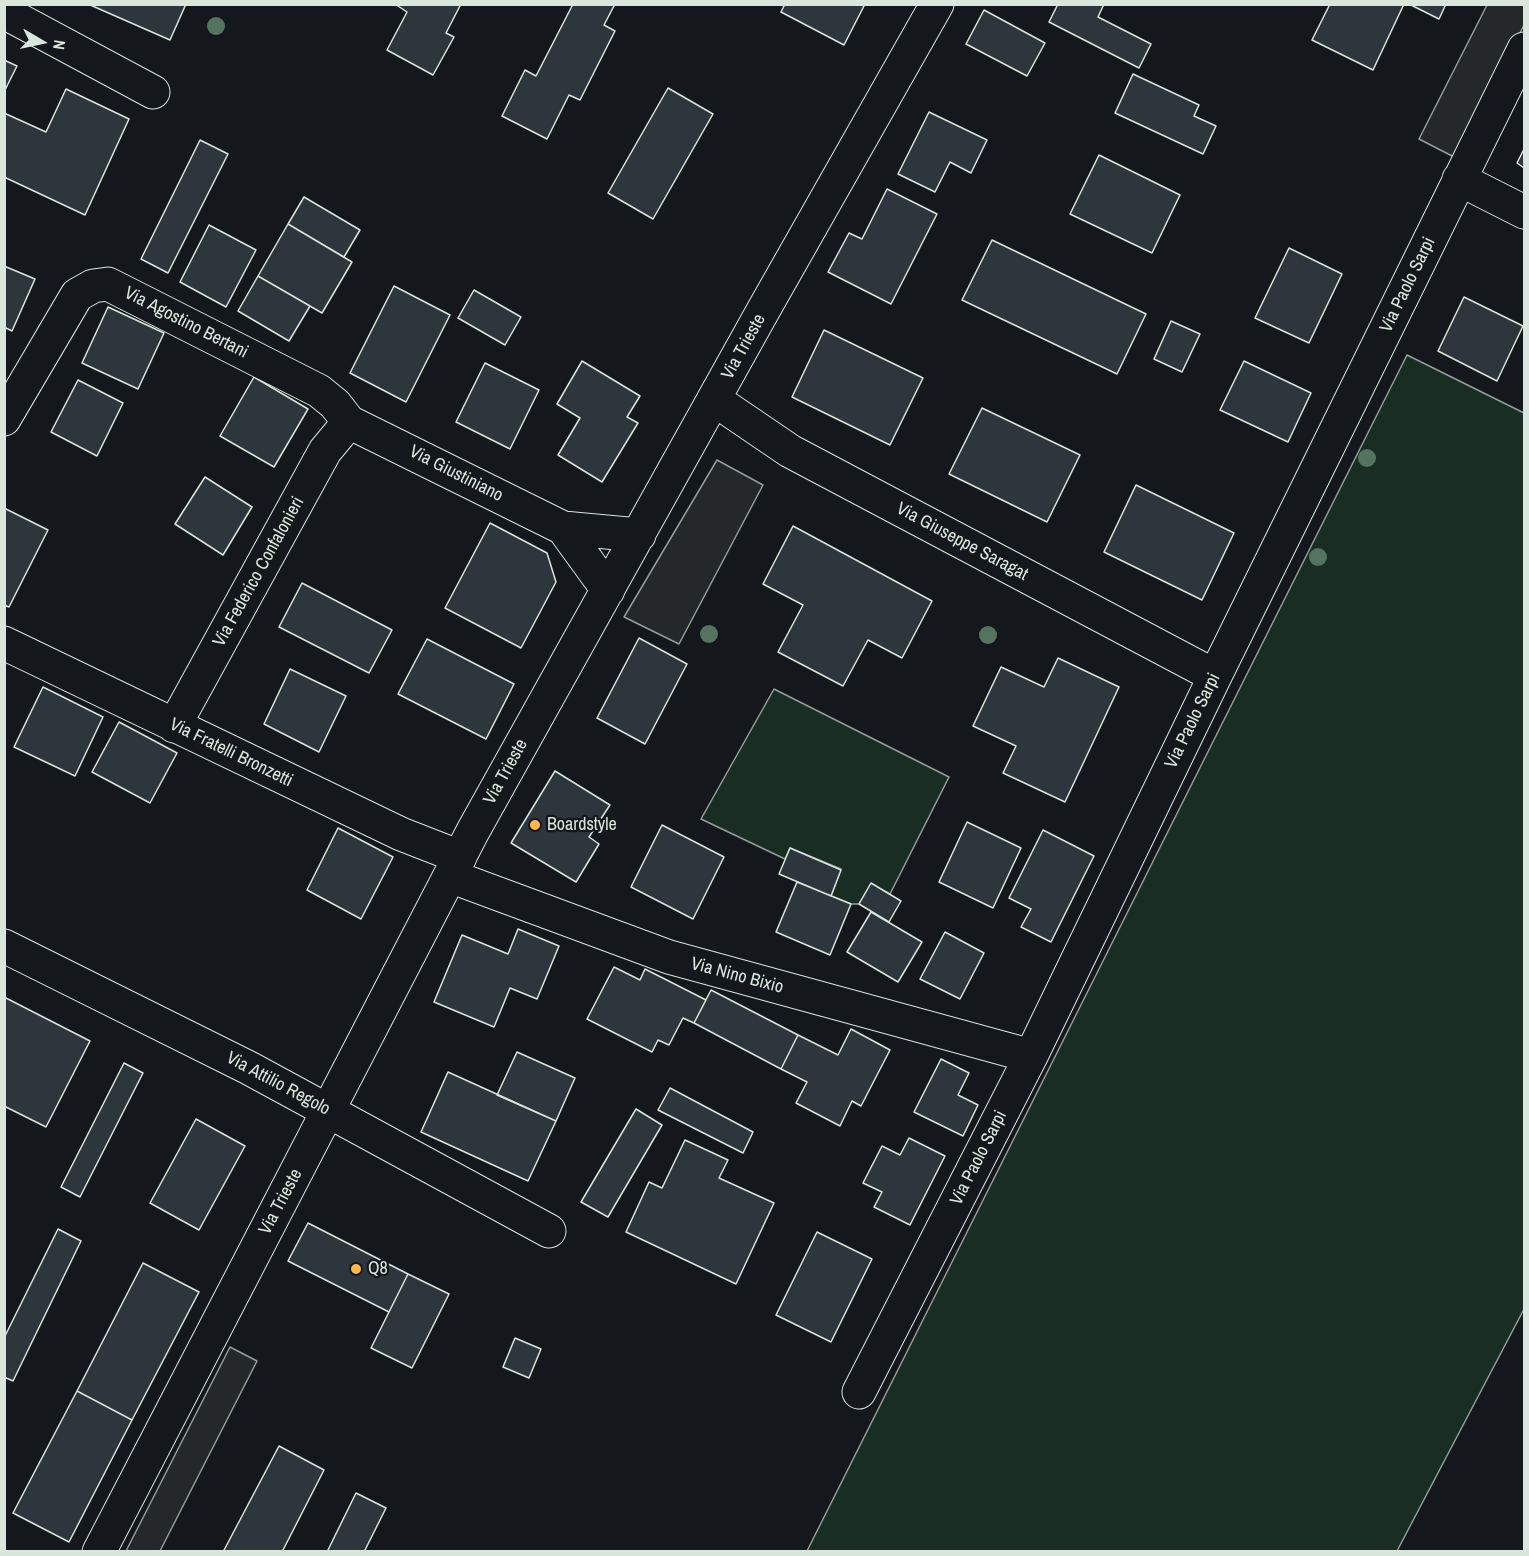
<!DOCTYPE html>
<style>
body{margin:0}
#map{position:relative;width:1529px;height:1556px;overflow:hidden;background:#14181c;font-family:"Archivo Narrow",sans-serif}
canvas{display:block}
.frame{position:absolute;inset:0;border:6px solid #d8e6dc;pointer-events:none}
.north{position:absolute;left:12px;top:12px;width:60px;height:60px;-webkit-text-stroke:4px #14181c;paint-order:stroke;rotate:99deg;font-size:16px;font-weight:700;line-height:24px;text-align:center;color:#d8e6dc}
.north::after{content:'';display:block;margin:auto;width:21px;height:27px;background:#d8e6dc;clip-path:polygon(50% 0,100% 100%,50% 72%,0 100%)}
</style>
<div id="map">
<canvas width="1529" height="1556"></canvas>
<div class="frame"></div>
<div class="north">N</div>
</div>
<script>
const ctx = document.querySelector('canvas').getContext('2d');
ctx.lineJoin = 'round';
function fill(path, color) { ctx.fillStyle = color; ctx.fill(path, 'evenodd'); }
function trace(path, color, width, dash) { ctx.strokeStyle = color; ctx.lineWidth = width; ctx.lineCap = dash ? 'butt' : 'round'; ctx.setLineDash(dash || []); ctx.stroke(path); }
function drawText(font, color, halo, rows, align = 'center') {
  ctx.font = font + ' "Archivo Narrow",sans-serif'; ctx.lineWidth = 4.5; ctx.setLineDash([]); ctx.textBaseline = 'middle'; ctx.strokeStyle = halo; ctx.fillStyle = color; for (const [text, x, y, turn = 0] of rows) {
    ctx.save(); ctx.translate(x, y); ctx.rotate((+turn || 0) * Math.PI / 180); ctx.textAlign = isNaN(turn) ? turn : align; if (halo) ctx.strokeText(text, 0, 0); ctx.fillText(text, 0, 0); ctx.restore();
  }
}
const green = new Path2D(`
 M1407,355L1524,413V1309L1397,1551H807Z
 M774,689L949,777L890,894L871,884L859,904H851L831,896L841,869L790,848L785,859L701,819Z`);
fill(green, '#1a2d24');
trace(green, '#939e99', 1.5);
const parking = new Path2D(`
 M1487,5H1524V25L1456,158L1419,139Z
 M717,460L763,485L679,644L624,617Z
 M230,1347L257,1361L160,1551H126Z`);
fill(parking, '#24282b');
trace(parking, '#939e99', 1.5);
const building = new Path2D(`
 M88,4H186L170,40Z
 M398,4H461L446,33L454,37L433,75L387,50L407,12L398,6Z
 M569,4H615L604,25L615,31L580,100L569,95L547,139L502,116L525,70L536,76L572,6Z
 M785,4H865L844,45L781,12Z
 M1058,4H1104L1098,17L1151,44L1139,68L1049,22Z
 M1330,4H1404L1373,70L1312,40Z
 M1409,4H1446L1439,19Z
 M984,10L1045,43L1027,76L966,44Z
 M4,60L17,66L4,92Z
 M1133,74L1199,105L1194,116L1216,126L1203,154L1115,113Z
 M668,88L713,114L653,219L608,193Z
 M66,89L129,119L85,215L4,177V113L46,132Z
 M929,112L987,140L971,173L950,162L935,192L898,174Z
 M200,140L228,154L168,273L141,259Z
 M1524,149V168L1517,163Z
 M1099,155L1180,195L1152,253L1070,214Z
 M887,189L937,214L891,304L828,272L849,233L862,239Z
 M304,197L360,230L344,257L288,224Z
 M288,224L352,262L322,313L258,276Z
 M209,225L256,250L226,307L180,282Z
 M992,240L1146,314L1117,374L962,300Z
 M1289,248L1342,274L1309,343L1255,318Z
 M4,266L35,279L12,331L4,327Z
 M258,276L310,306L289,341L238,311Z
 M394,286L450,315L406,402L350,373Z
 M474,290L521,317L505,345L458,318Z
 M1464,297L1523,326L1497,381L1438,351Z
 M108,307L164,333L138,389L82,363Z
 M1171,321L1200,334L1182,372L1154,359Z
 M824,330L923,378L890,445L792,397Z
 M582,361L640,396L627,417L638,423L602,482L558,455L580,418L557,404Z
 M1244,361L1311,393L1288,442L1220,410Z
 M485,363L539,390L510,449L456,422Z
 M254,377L308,409L274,467L220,436Z
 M78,380L123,403L97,456L51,432Z
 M982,408L1080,455L1047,522L949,474Z
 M205,477L252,507L223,555L175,524Z
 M1136,485L1234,533L1202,600L1104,552Z
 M4,508L48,530L9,607L4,605Z
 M490,523L547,553L556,582L521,648L445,608Z
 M793,526L932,601L902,658L868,640L843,686L778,652L803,605L763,584Z
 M302,583L392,630L369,673L279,627Z
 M639,638L687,664L645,744L597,718Z
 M427,639L514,684L486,739L398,694Z
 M1058,658L1119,687L1065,802L1003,773L1016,746L973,726L1001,667L1044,687Z
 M290,669L346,696L319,752L264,724Z
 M43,687L103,717L75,776L14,747Z
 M119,722L177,753L150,803L92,772Z
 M555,771L610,805L589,837L599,844L576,882L511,843Z
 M967,822L1021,848L993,908L939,882Z
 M662,825L724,857L693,919L631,887Z
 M338,828L393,857L361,919L307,890Z
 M1043,830L1094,856L1051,942L1021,927L1031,909L1009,898Z
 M790,848L841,870L831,896L779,874Z
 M797,882L851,904L830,955L776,932Z
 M871,883L901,901L889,922L859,904Z
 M871,912L922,942L898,982L847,952Z
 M518,929L559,946L537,999L510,988L494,1027L434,1002L462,935L508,954Z
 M945,932L984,953L960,999L920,979Z
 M614,967L640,980L645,969L706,1000L694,1023L683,1018L669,1045L658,1040L652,1052L587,1019Z
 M711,990L798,1035L781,1069L694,1023Z
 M4,997L90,1041L46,1127L4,1106Z
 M851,1029L890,1050L861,1106L852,1101L840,1126L796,1103L807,1082L781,1069L798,1035L838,1055Z
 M517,1052L575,1078L556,1121L497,1095Z
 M941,1059L969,1073L958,1095L978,1105L963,1136L914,1112Z
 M124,1063L143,1073L80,1197L61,1187Z
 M448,1072L556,1121L528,1181L421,1132Z
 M670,1088L753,1132L743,1153L658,1110Z
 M636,1109L662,1125L608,1217L581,1202Z
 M196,1119L245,1146L199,1230L150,1203Z
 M909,1138L945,1156L910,1225L874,1207L882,1192L863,1183L882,1146L900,1155Z
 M685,1140L728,1160L719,1178L774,1203L736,1284L626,1232L649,1182L662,1188Z
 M308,1223L408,1274L389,1312L288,1261Z
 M58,1229L81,1241L13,1381L4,1377V1338Z
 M817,1232L872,1259L831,1342L776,1315Z
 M143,1263L199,1292L132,1420L77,1391Z
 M408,1274L449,1294L412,1368L371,1348Z
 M515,1338L541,1349L529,1378L503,1367Z
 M77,1391L132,1420L69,1542L13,1513Z
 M279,1446L324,1470L282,1552H223Z
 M356,1493L386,1508L364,1552H327Z`);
fill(building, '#2c363c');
trace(building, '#d8e6dc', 1.5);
const minor = new Path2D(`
 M4,12L153,92
 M1459,179L1524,212
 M715,400L790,451L1215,676
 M4,419L77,295L93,286L108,284L319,391L335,404L349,422
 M349,422L563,528L639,535
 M563,528L608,590
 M4,643L401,834L460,857
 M174,726L325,451L349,422
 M450,876L669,957L1031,1056
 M4,946L249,1068L549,1231
 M859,1392L1031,1056L1215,676L1524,49
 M99,1552L473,831L764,309L937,4`);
trace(minor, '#d8e6dc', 35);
trace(minor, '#14181c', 33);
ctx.fillStyle = '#55745f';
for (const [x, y] of [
 [216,26],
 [1367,458],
 [1318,557],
 [709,634],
 [988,635]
]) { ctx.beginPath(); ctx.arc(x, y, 9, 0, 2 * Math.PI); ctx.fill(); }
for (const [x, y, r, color] of [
 [535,825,6,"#ffb74d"],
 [356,1269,6,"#ffb74d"]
]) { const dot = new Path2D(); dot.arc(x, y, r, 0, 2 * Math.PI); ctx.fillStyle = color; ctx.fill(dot); trace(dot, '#14181c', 2); }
drawText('18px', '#d8e6dc', '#14181c', [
 ["Via Paolo Sarpi",1408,285,-64],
 ["Via Agostino Bertani",186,323,27],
 ["Via Trieste",744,347,-61],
 ["Via Giustiniano",456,474,27],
 ["Via Giuseppe Saragat",962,542,28],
 ["Via Federico Confalonieri",259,572,-61],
 ["Via Paolo Sarpi",1193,721,-64],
 ["Via Fratelli Bronzetti",231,753,26],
 ["Via Trieste",506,772,-61],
 ["Via Nino Bixio",737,976,15],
 ["Via Attilio Regolo",278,1084,28],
 ["Via Paolo Sarpi",979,1158,-63],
 ["Via Trieste",281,1202,-62]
]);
drawText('18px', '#d8e6dc', '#14181c', [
 ["Boardstyle",547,825],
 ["Q8",368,1269]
], 'left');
</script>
